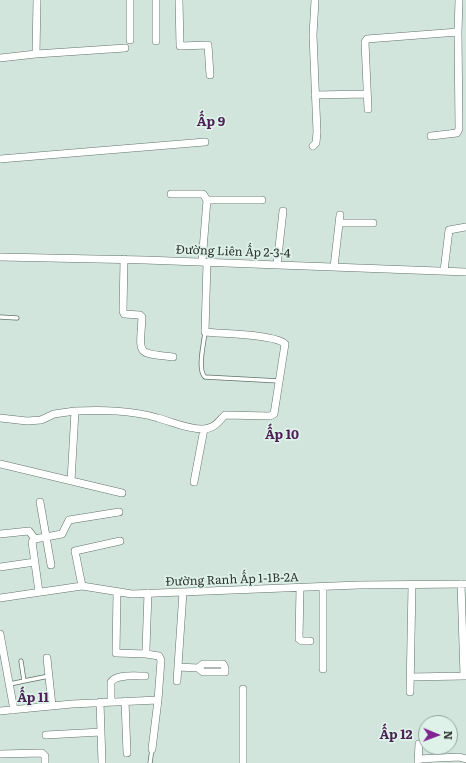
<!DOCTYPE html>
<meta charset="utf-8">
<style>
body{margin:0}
#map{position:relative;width:466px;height:763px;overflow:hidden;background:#d2e5dd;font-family:Literata,serif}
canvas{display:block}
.north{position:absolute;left:418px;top:715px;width:40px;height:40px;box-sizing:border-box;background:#dff2ea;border:1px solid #98a6a0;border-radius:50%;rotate:91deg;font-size:11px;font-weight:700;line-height:16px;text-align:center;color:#2d3431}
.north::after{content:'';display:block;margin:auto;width:14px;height:18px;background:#802592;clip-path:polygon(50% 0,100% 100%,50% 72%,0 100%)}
</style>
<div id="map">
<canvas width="466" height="763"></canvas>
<div class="north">N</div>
</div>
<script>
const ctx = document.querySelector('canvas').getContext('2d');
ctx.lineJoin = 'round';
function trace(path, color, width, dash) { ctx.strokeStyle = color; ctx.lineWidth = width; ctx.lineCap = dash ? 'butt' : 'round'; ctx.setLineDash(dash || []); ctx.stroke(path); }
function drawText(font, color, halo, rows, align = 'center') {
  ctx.font = font + ' Literata,serif'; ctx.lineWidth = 3.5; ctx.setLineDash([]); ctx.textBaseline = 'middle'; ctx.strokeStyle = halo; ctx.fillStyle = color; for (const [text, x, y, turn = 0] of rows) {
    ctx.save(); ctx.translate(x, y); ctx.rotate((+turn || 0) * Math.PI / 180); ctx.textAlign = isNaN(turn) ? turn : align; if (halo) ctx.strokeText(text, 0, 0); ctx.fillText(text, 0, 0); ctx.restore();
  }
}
const service = new Path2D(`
 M0,317L17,318
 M205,332C204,343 197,370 205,377L279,381
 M21,661L24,681L49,676
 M10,684L24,681
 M150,763L152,749`);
const minor = new Path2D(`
 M179,0L180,46L208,45L210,75
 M130,40V0
 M156,41V0
 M36,54L125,48
 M0,58L36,54L37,0
 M315,95L367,94
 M368,109L365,42L367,39L458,32
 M431,136L457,133L459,129L458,32L459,0
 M313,146L316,143L317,132L313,35L315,0
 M0,159L205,142
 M171,194H203L207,200
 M339,223H373
 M0,257L145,260L466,272
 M124,259L123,311L124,314L140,315L142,317C140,355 135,353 173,357
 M202,262L207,200H262
 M277,265L283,211
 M334,267L340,215
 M444,271L449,230L466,227
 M75,411C103,410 131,410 158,418C173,422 186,429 203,429C214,429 218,422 225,415L270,416L274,414L285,344C276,334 220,334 205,332L207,263
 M0,418L27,421L41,420L54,414L75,411L71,481
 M0,464L122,493
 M194,482L204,429
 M40,502L51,565
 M0,534L29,531L35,539
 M0,567L35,562
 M461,584L464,676H466
 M82,586L75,551L120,541
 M300,588L299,639L302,641H310
 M323,588V669
 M39,592L32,542L35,539L62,534L69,520L119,512
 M117,592L116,653L146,654
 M0,598L82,586L132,594L359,585L466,584
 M0,634L14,710
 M47,658L52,706
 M178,667L198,668L203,664H223L225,668V672H203L198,668
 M410,677L464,676
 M177,681L183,592
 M410,692L412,585
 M125,701L127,753
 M111,702V682C117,674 135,676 145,676
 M0,711L72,704L158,700L161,660L159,656L146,654V649L148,593
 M101,732L102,763
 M46,735L101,732L100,702
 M152,749L158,700
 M0,754L42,753L45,756V763
 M418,759L459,757L466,759
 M243,763V689
 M418,763L419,744`);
trace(service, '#61726b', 5);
trace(minor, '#61726b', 8);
trace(service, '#fff', 3.5);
trace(minor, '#fff', 7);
drawText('12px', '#2d3431', '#dff2ea', [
 ["Đường Liên Ấp 2-3-4",233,252,2],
 ["Đường Ranh Ấp 1-1B-2A",232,580,-2]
]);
drawText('bold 13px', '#4c2155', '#dff2ea', [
 ["Ấp 9",211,122],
 ["Ấp 10",282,435],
 ["Ấp 11",33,698],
 ["Ấp 12",396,735]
]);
</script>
